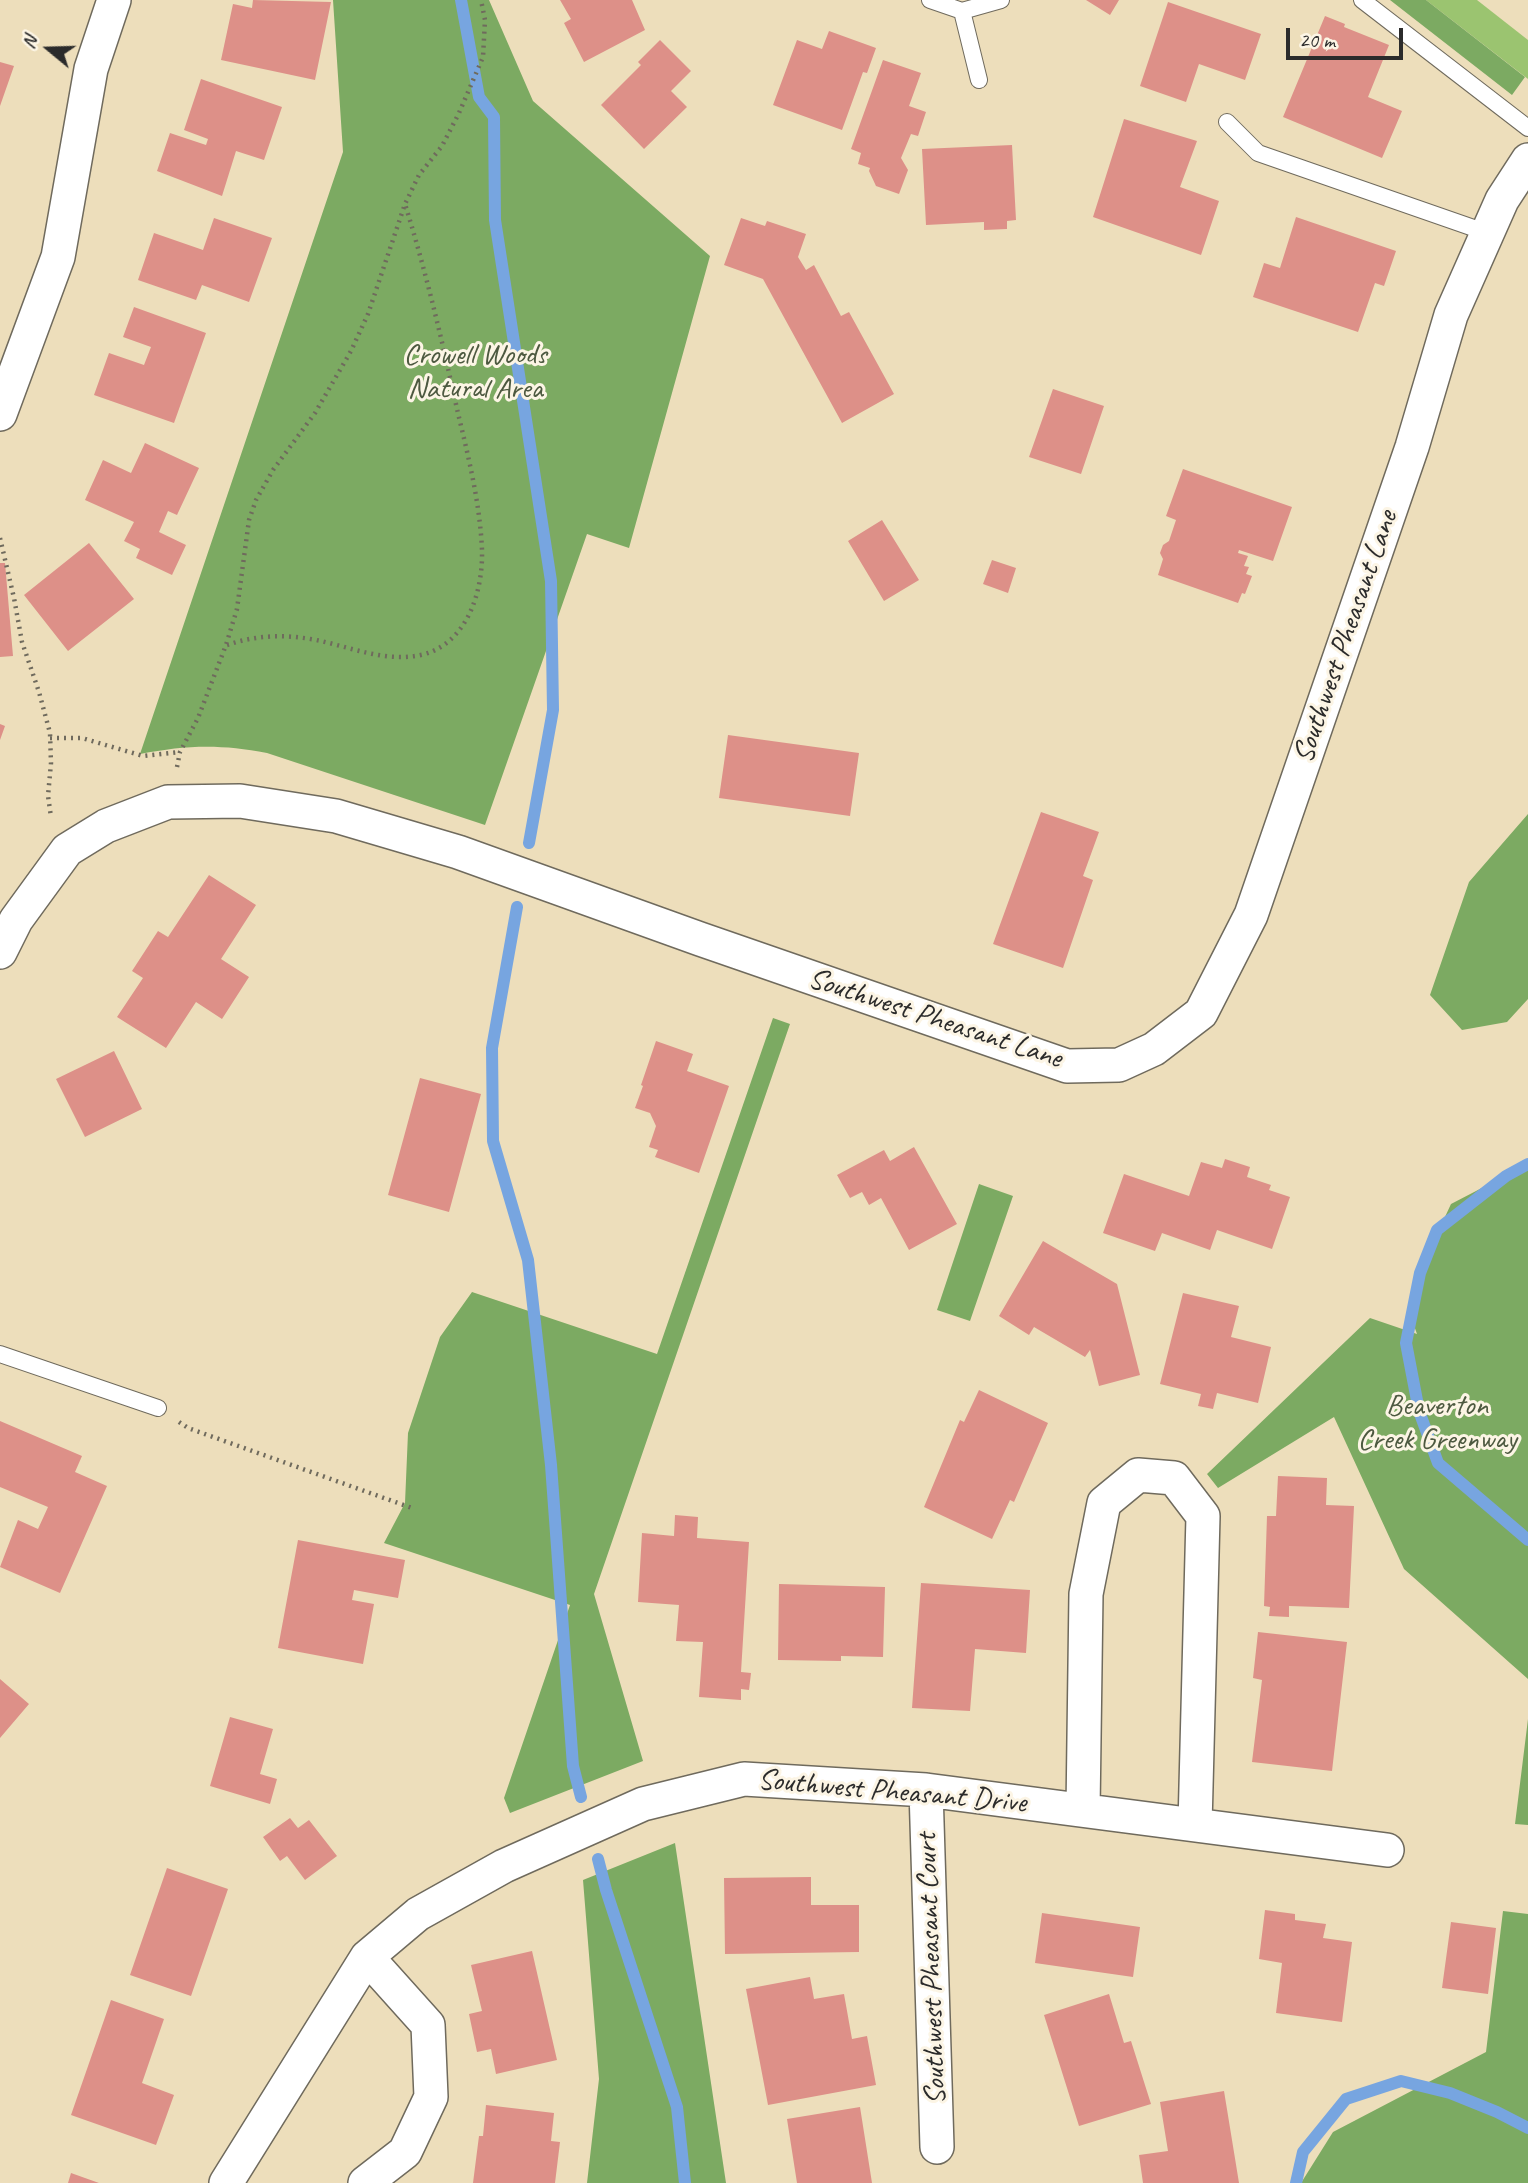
<!DOCTYPE html>
<style>
body{margin:0}
#map{position:relative;width:1528px;height:2183px;overflow:hidden;background:#eddebb;font-family:Caveat,sans-serif}
canvas{display:block}
.north{position:absolute;left:14px;top:14px;width:70px;height:70px;-webkit-text-stroke:5px #fcf5e5;paint-order:stroke;rotate:289deg;font-size:19px;font-weight:700;line-height:28px;text-align:center;color:#2b2b2b}
.north::after{content:'';display:block;margin:auto;width:24px;height:32px;background:#2b2b2b;clip-path:polygon(50% 0,100% 100%,50% 72%,0 100%)}
.scale{position:absolute;left:1286px;top:28px;width:117px;height:32px;box-sizing:border-box;border:4px solid #2b2b2b;border-top:0;padding-left:9px;font-size:21px;line-height:24px;white-space:nowrap;color:#2b2b2b;-webkit-text-stroke:5px #fcf5e5;paint-order:stroke}
</style>
<div id="map">
<canvas width="1528" height="2183"></canvas>
<div class="north">N</div>
<div class="scale">20 m</div>
</div>
<script>
const ctx = document.querySelector('canvas').getContext('2d');
ctx.lineJoin = 'round';
function fill(path, color) { ctx.fillStyle = color; ctx.fill(path, 'evenodd'); }
function trace(path, color, width, dash) { ctx.strokeStyle = color; ctx.lineWidth = width; ctx.lineCap = dash ? 'butt' : 'round'; ctx.setLineDash(dash || []); ctx.stroke(path); }
function drawText(font, color, halo, rows, align = 'center') {
  ctx.font = font + ' Caveat,sans-serif'; ctx.lineWidth = 6; ctx.setLineDash([]); ctx.textBaseline = 'middle'; ctx.strokeStyle = halo; ctx.fillStyle = color; for (const [text, x, y, turn = 0] of rows) {
    ctx.save(); ctx.translate(x, y); ctx.rotate((+turn || 0) * Math.PI / 180); ctx.textAlign = isNaN(turn) ? turn : align; if (halo) ctx.strokeText(text, 0, 0); ctx.fillText(text, 0, 0); ctx.restore();
  }
}
fill(new Path2D(`
 M1426,0H1477L1528,40V79Z`), '#9bc470');
fill(new Path2D(`
 M333,0H489L533,101L710,256L629,548L587,534L485,825L267,753C221,744 186,745 140,754L343,152Z
 M1390,0H1426L1525,77L1512,95Z
 M1528,814V999L1507,1022L1462,1030L1430,995L1469,882Z
 M773,1018L790,1024L594,1594L643,1761L510,1813L504,1798L570,1605L384,1543L405,1503L408,1433L440,1337L472,1292L657,1354Z
 M1528,1164V1679L1404,1569L1334,1417L1218,1488L1207,1474L1370,1318L1417,1334L1412,1320L1417,1285L1424,1262L1451,1204Z
 M979,1184L1013,1196L970,1321L937,1310Z
 M1528,1719V1825L1515,1824Z
 M675,1843L726,2183H587L599,2079L583,1880Z
 M1503,1911L1528,1914V2183H1301L1333,2132L1486,2052Z`), '#7caa62');
trace(new Path2D(`
 M461,0L479,97L494,117L495,220L551,581L553,710L529,843
 M517,907L492,1048L493,1141L528,1260L551,1465L573,1766L581,1797
 M1528,1164L1506,1176L1437,1230L1420,1273L1406,1343L1419,1411L1438,1463L1528,1540
 M598,1859L606,1890L677,2107L685,2183
 M1296,2183L1303,2152L1346,2099L1401,2081L1450,2093L1497,2112L1528,2128`), '#77a5e0', 12);
fill(new Path2D(`
 M253,0L331,2L315,80L221,60L233,4L252,8Z
 M560,0H632L645,30L584,62L564,23L571,19Z
 M1086,0H1119L1110,15Z
 M1168,2L1261,34L1245,80L1199,64L1186,102L1140,86Z
 M1325,16L1345,24L1344,27L1389,45L1368,97L1402,111L1382,158L1283,117Z
 M829,31L876,48L867,73L863,72L842,130L773,105L797,40L822,49Z
 M660,40L691,71L671,91L687,107L644,149L601,105L641,65L638,62Z
 M883,60L921,73L909,106L926,112L918,136L911,134L901,158L908,170L899,194L876,186L869,171L870,168L858,164L861,153L851,149Z
 M0,62L14,66L0,106Z
 M201,79L282,107L264,160L236,151L222,196L157,171L170,133L206,145L208,139L184,130Z
 M1124,119L1197,141L1180,187L1219,201L1201,255L1093,217Z
 M1012,145L1016,220L1007,221V229L984,230V222L926,225L922,149Z
 M1296,217L1396,251L1384,286L1375,283L1358,332L1253,297L1264,263L1280,268Z
 M214,218L272,238L249,302L202,285L196,300L138,280L154,233L203,250Z
 M741,218L765,226L767,221L806,234L798,257L806,270L814,265L841,316L849,312L894,394L842,423L763,279L724,265Z
 M134,307L206,333L174,423L94,395L109,353L144,365L151,347L123,337Z
 M1053,389L1104,406L1081,474L1029,457Z
 M145,443L199,468L177,515L168,511L159,532L186,545L172,575L136,558L140,549L124,541L134,522L85,500L103,460L131,473Z
 M1183,469L1292,507L1273,561L1239,550L1238,553L1248,556L1244,566L1249,567L1246,574L1252,576L1245,594L1242,593L1238,603L1158,575L1163,559L1160,553L1163,545L1169,541L1176,520L1166,516Z
 M882,520L919,580L884,601L848,541Z
 M89,543L134,599L68,651L24,595Z
 M992,560L1016,568L1008,593L983,584Z
 M0,563H5L13,656L0,657Z
 M0,724L5,726L0,740Z
 M728,735L859,753L850,816L719,798Z
 M1041,812L1099,832L1083,876L1093,880L1063,968L993,944Z
 M209,875L256,905L221,959L249,977L222,1019L196,1002L166,1048L117,1017L143,978L132,971L158,931L168,937Z
 M656,1041L693,1054L687,1071L729,1086L699,1173L655,1157L658,1150L649,1147L656,1126L650,1113L635,1108L643,1086L641,1085Z
 M114,1051L142,1109L85,1137L56,1079Z
 M420,1078L481,1094L449,1212L388,1195Z
 M914,1147L957,1224L909,1250L881,1198L869,1205L862,1192L850,1198L837,1175L884,1150L890,1161Z
 M1225,1159L1250,1167L1247,1177L1271,1185L1269,1190L1290,1197L1272,1249L1217,1230L1210,1250L1162,1233L1155,1251L1103,1233L1124,1174L1189,1196L1201,1162L1222,1168Z
 M1043,1241L1117,1284L1140,1375L1099,1386L1090,1350L1085,1357L1034,1327L1029,1335L999,1316Z
 M1183,1293L1239,1306L1231,1337L1271,1347L1258,1403L1217,1393L1213,1409L1198,1406L1201,1394L1160,1384Z
 M979,1390L1048,1423L1014,1502L1010,1500L992,1539L924,1507L960,1420L964,1422Z
 M0,1421L82,1456L75,1472L107,1486L60,1593L0,1567L18,1520L38,1529L48,1507L0,1487Z
 M1278,1476L1327,1478L1326,1505L1354,1506L1349,1608L1289,1606V1617L1269,1616L1270,1607L1264,1606L1267,1516H1276Z
 M675,1515L698,1517L697,1538L749,1542L741,1672L751,1673L749,1690L741,1689V1700L699,1697L703,1642L676,1641L679,1605L638,1602L642,1533L674,1536Z
 M298,1540L405,1560L398,1598L354,1590L352,1600L374,1604L363,1664L278,1648Z
 M921,1583L1030,1590L1026,1653L975,1649L970,1711L912,1708Z
 M779,1584L885,1587L883,1657L841,1656V1661L778,1660Z
 M1258,1632L1347,1642L1332,1771L1252,1762L1262,1680L1253,1678Z
 M0,1679L29,1704L0,1738Z
 M230,1717L273,1729L260,1774L277,1779L270,1804L210,1786Z
 M290,1818L298,1828L309,1820L337,1856L305,1880L287,1856L280,1861L263,1837Z
 M167,1868L228,1889L191,1996L130,1975Z
 M811,1877V1905H859V1952L725,1954L724,1878Z
 M1265,1910L1295,1914V1920L1326,1924L1323,1938L1352,1942L1342,2022L1276,2013L1282,1963L1259,1959Z
 M1042,1913L1140,1927L1133,1977L1035,1963Z
 M1451,1922L1496,1928L1488,1994L1442,1988Z
 M532,1951L557,2060L496,2074L491,2049L477,2052L469,2014L482,2011L471,1965Z
 M810,1977L814,1999L844,1994L852,2039L867,2036L876,2085L768,2105L746,1989Z
 M1109,1994L1124,2043L1131,2041L1151,2104L1079,2126L1044,2015Z
 M111,2000L164,2019L142,2083L174,2095L156,2145L71,2115Z
 M1224,2091L1239,2183H1143L1139,2155L1168,2151L1160,2102Z
 M486,2105L554,2113L551,2141L560,2142L555,2183H473L479,2136H483Z
 M860,2107L872,2183H797L787,2119Z
 M71,2173L99,2183H68Z`), '#dd9088');
const lane = new Path2D(`
 M930,0L962,11L979,80
 M1362,0L1528,128
 M962,11L1001,0
 M1227,122L1258,153L1488,233
 M0,1354L158,1408`);
const street = new Path2D(`
 M0,414L58,257L91,69L114,0
 M0,952L16,920L67,850L106,826L168,802L240,801L336,816L458,852L700,939L1067,1066L1119,1065L1154,1049L1201,1013L1251,915L1412,447L1451,315L1502,200L1528,160
 M926,1790L937,2147
 M1083,1810L1086,1594L1104,1503L1138,1475L1174,1478L1203,1516L1195,1825
 M226,2183L367,1957L418,1914L504,1866L643,1804L744,1779L926,1790L1387,1850
 M365,2183L405,2152L431,2097L428,2025L367,1957`);
trace(lane, '#6f6a5d', 18);
trace(street, '#6f6a5d', 36);
trace(new Path2D(`
 M0,538L14,598L22,642L39,692L50,733L51,763L48,796L51,817
 M227,645C256,635 285,634 316,640C351,647 388,664 425,654C468,641 483,591 482,550C480,503 468,455 457,409C442,340 426,272 405,204
 M50,738H82L143,756L180,752
 M177,767L180,752L198,718L226,645L237,609L249,520L256,500L273,470L315,413L351,351L368,314L405,204L419,175L442,146L459,113L483,57L485,20L481,0
 M179,1422L188,1428L412,1508`), '#6f6a5d', 4.5, [2, 5]);
trace(lane, '#fff', 16);
trace(street, '#fff', 33);
drawText('30px', '#4d5940', '#fcf5e5', [
 ["Crowell Woods",475,355],
 ["Natural Area",475,389],
 ["Beaverton",1437,1406],
 ["Creek Greenway",1437,1440]
]);
drawText('30px', '#2b2b2b', '#fcf5e5', [
 ["Southwest Pheasant Lane",1346,637,-71],
 ["Southwest Pheasant Lane",935,1019,18],
 ["Southwest Pheasant Drive",892,1792,5],
 ["Southwest Pheasant Court",932,1969,-92]
]);
</script>
